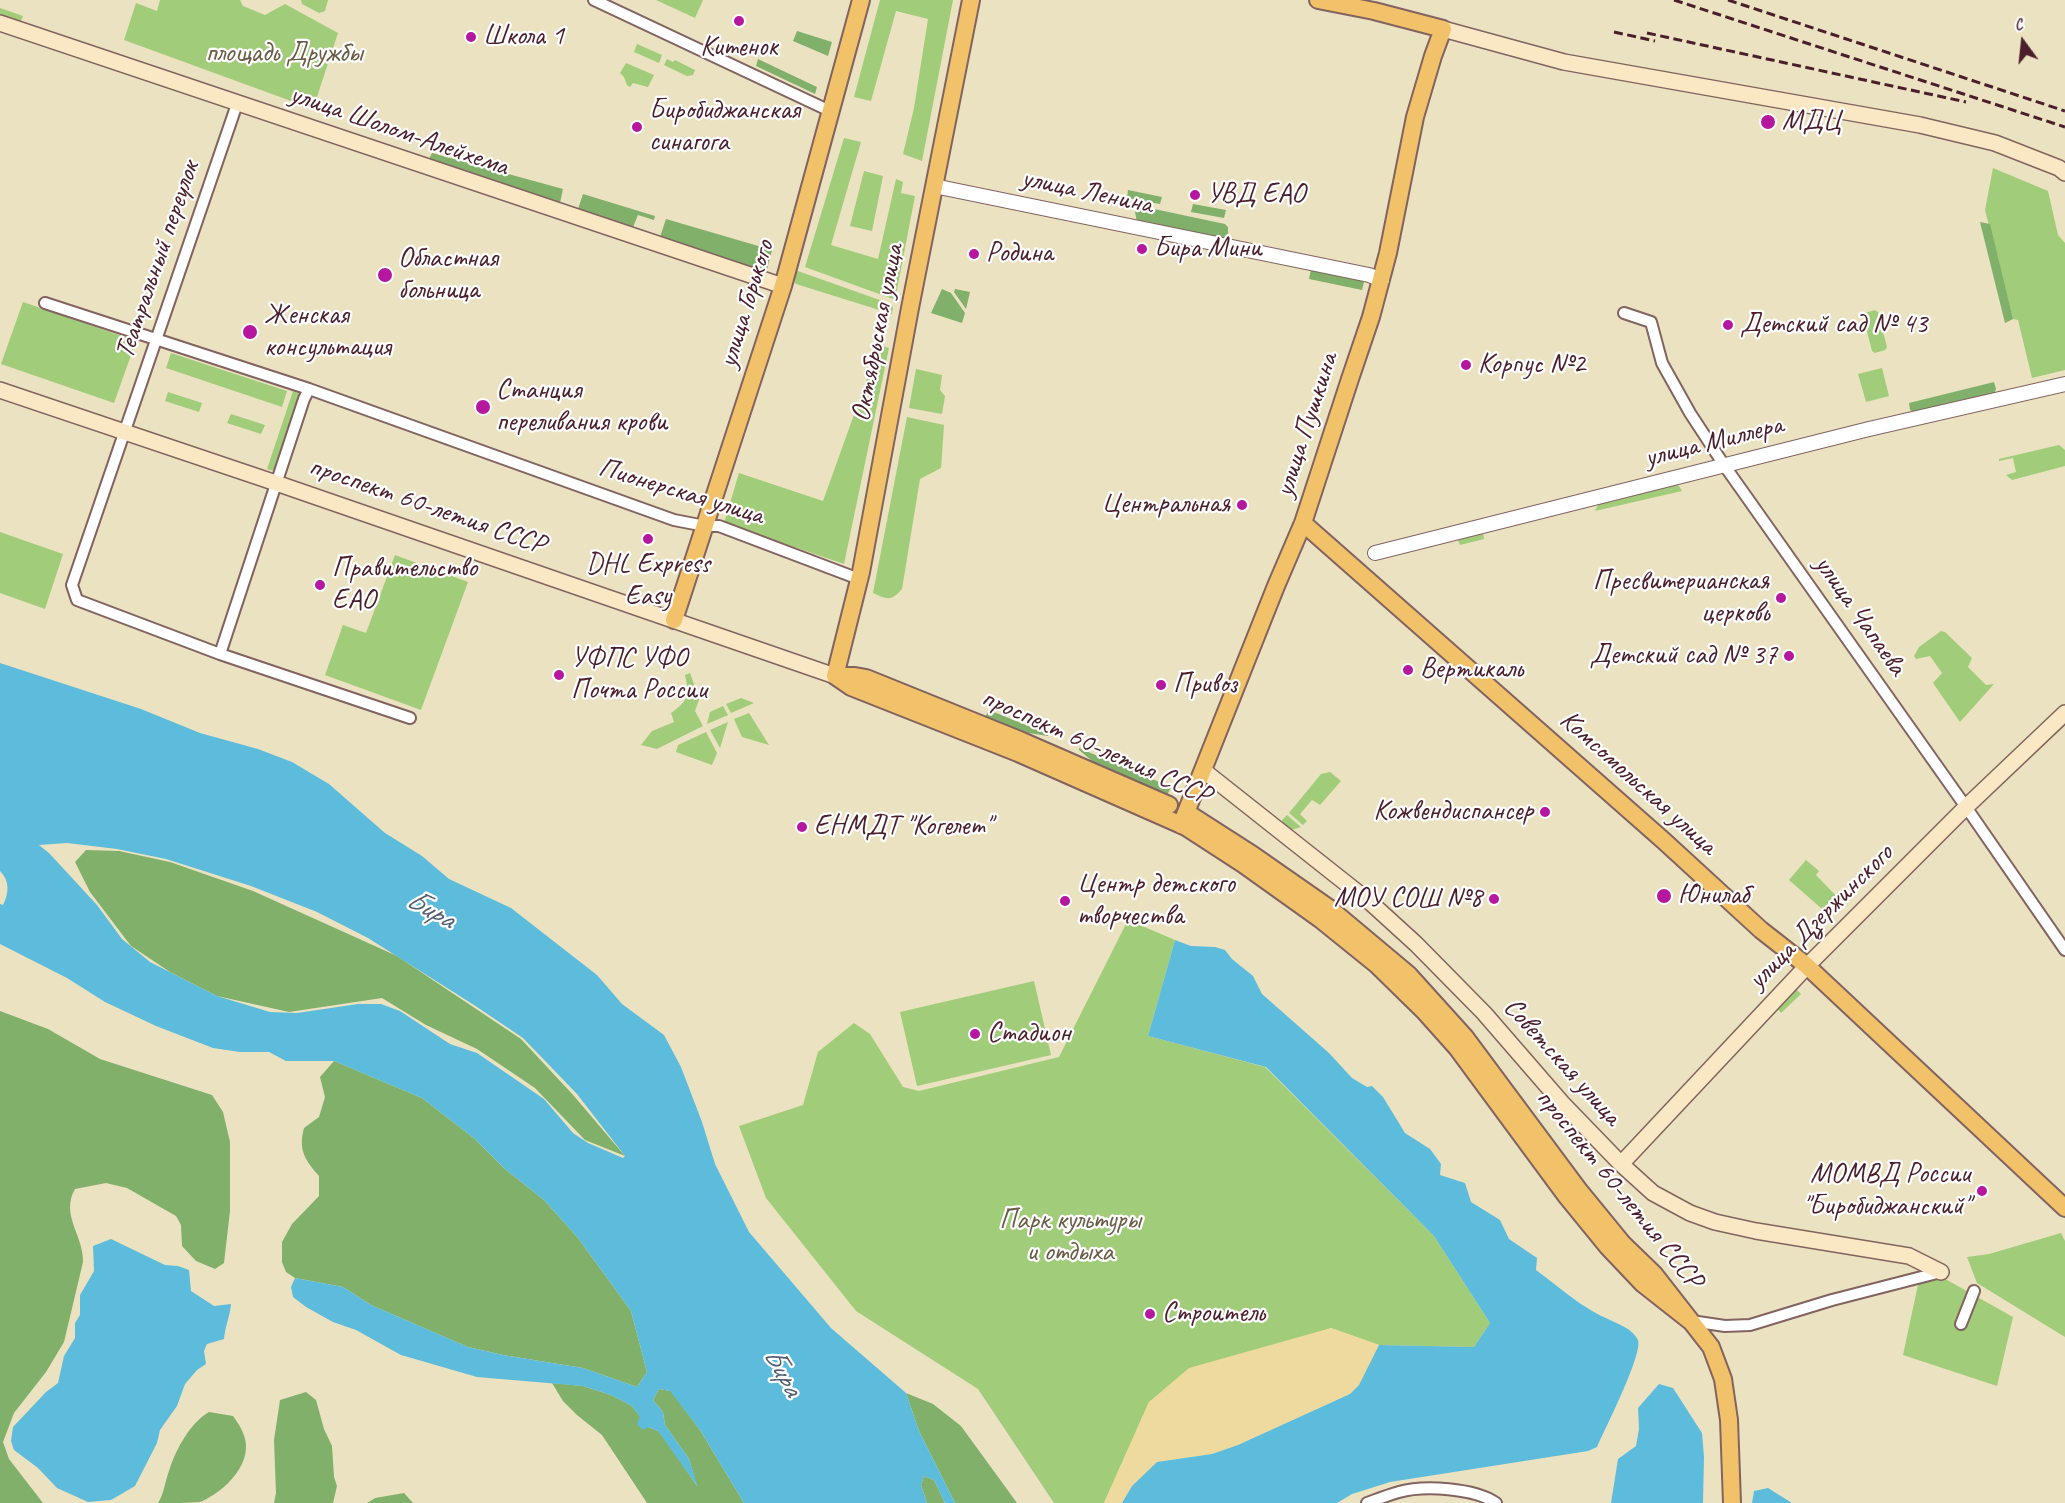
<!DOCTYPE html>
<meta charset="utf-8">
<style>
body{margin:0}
#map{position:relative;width:2065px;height:1503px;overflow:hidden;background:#ebe2c1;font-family:Caveat,sans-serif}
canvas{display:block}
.north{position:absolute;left:1993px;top:12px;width:60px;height:60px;-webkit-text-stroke:4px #fff;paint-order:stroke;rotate:345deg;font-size:16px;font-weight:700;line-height:24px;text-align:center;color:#4a1f2b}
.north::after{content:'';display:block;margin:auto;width:21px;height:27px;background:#4a1f2b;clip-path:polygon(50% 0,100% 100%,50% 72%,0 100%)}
</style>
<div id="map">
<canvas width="2065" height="1503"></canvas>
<div class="north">С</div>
</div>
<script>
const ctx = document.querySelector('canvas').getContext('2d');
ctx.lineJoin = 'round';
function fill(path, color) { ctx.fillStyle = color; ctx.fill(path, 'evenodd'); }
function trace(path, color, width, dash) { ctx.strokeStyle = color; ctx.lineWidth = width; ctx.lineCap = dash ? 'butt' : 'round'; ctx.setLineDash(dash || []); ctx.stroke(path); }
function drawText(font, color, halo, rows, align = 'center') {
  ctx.font = font + ' Caveat,sans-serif'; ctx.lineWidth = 4.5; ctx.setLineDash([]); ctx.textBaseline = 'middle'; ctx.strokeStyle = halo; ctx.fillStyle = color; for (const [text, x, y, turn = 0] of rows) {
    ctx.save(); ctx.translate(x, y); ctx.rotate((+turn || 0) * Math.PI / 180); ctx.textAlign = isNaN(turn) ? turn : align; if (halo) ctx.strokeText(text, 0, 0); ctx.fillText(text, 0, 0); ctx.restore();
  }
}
fill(new Path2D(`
 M160,0H240L243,6L265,15L285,4L338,33L313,109L124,40L136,3L157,11Z
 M301,0H328L325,11L319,13L302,4Z
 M656,0H703L695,18Z
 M880,0H953L922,161L903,154L914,108L928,19L896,11L871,101L854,97Z
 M0,8L23,16L21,21L0,17Z
 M637,44L662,55L659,63L634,52Z
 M667,59L673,62L675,60L695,70L693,75L687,76L664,65Z
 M626,63L654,75L648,87L633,83L630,87L627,85L624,77L620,73Z
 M844,138L861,142L831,245L878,259L896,179L903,182L901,193L915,196L896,295L893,299L805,267Z
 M1993,168L2048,191L2058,235L2065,243V370L2032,378L2018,320L2013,319L1985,210Z
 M864,171L883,176L872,231L850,226Z
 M795,270L891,304L893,307L892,314L796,284L794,281Z
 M23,302L136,341L114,403L1,364Z
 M1875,310L1878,312L1887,347L1885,350L1875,353L1872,351L1863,316L1865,313Z
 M879,345L889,348L844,564L724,523L739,473L823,501Z
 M171,353L287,391L282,407L166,368Z
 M1882,368L1889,396L1866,402L1858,374Z
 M916,369L942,375L940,390L945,396L942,414L909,408Z
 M293,391L300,394L274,471L267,469Z
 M168,392L202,403L199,412L165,401Z
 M231,414L265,425L261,434L227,423Z
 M907,417L944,425L941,468L920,479L902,589C891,602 887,599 873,593Z
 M2059,445L2065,450V466L2012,480L2006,475L2016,472L2013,458L1999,461V459Z
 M1676,485L1679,486L1682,491L1595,511L1599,503Z
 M0,532L63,554L45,609L0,593Z
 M1483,532L1484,539L1460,545L1457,538Z
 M395,555L468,582L421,710L325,675L343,625L366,633Z
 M1941,631L1945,632L1972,658L1968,667L1986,685L1994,684L1960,722L1933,683L1942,673L1930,656L1916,659L1914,656L1919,647Z
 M690,673L695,687L692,694L700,697L695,711L703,726L657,749L641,745L652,731L674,722L671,713C687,702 690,696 685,675Z
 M741,698L754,703L731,713L726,704Z
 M723,706L728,715L707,724L710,712Z
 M749,713L769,745L742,737L734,719Z
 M728,722L720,748L710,730Z
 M706,732L717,753L712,765L676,752L678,745Z
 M1330,772L1341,781L1320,805L1312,800L1300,814L1307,821L1303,825L1289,813L1321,774Z
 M1287,815L1301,827L1288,831L1282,826V820Z
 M1806,860L1819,871L1816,875L1843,903L1830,916L1789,880Z
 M1128,920L1175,940L1148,1036L1265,1067L1434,1236L1490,1323L1474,1347L1379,1345L1331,1328L1149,1402L1104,1503H1054L978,1389L856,1311L766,1198L739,1126L803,1105L818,1052L854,1023L870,1034L903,1087L919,1091L1059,1057Z
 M1034,981L1051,1055L917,1086L900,1012Z
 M1796,989L1801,994L1781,1013L1777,1008Z
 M2061,1233L2065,1241V1337L1977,1283L1967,1257L1989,1254Z
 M1922,1266L2013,1317L1997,1386L1903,1355Z`), '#a1cc79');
fill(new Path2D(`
 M797,31L832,42L828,56L793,41Z
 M758,59L817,87L815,94L756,66Z
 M432,153L563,189L560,203L556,204L429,159Z
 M1128,190L1162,197L1160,204L1127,198Z
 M583,194L655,216L654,220L638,215L633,227L650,234L578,209Z
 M1193,204L1226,210L1224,218L1191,212Z
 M1140,206L1225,224L1228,227V234L1223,240L1137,222L1135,212Z
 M666,219L772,250L766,274L660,237Z
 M1980,222L1990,224L2013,319L2005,323Z
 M1311,269L1361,280L1364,282L1362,290L1309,279Z
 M942,289L951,293L965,313L962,323L931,313Z
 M955,289L970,292L966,309L954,292Z
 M1994,382L1996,389L1994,394L1916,413L1910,410L1909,403Z
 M989,710L1048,734V736L1022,732L985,717Z
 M1079,748L1171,787L1166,798L1097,765L1079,750Z
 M86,850L119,851L170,862L253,891L397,956L521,1039L574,1096L625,1156L585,1140L535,1088L477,1049L426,1025L382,998L289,1012L217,996L170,972L131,946L90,892L75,862Z
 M0,1011L48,1029L100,1059L212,1095L223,1112L230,1142V1211L224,1263L215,1269L196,1261L182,1246L181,1225L176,1216L127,1188L106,1183L75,1189C60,1215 84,1236 83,1262L64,1342L46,1372L14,1413L3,1442L9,1459L43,1503H0Z
 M334,1061L422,1098L475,1139L505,1169L544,1200L578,1238L631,1311L647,1372L637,1387L583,1368L503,1355L468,1347L371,1305L343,1287L295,1278L286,1272L282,1262V1242L292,1224L319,1196V1176C305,1160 298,1150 304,1128L319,1117L325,1097L320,1077Z
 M552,1383L583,1386L611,1395L632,1406L648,1427L658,1431L668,1443L697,1486L689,1459L665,1425L663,1412L653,1400L659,1389L671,1391L700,1430L744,1503H647L602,1435L577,1415L563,1401Z
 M306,1392L316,1400L324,1429L332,1446L334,1477L337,1486L333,1503H274L276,1493L274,1440L280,1400Z
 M906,1393L933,1404L961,1426L1017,1503H955L919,1431Z
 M209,1412L233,1416C237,1422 241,1427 243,1433C256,1461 225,1492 200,1502C189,1503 170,1503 158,1503C164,1494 165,1481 169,1471C176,1449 190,1423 209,1412Z
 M924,1476L934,1480L945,1503H927L921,1485Z
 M404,1493L413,1503H367L375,1498Z`), '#80b069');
fill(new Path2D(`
 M1331,1328L1379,1345L1359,1386L1350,1394L1238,1445L1212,1454L1157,1462L1132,1486L1122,1503H1104L1149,1402L1189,1368Z`), '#eeda9e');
fill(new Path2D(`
 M0,663L141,709L200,733L258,749L292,762L329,784L385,833L422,856L449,879L511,908L597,975L622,1004L664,1035L681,1067L702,1122L715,1164L749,1232L831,1328L906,1393L919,1431L955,1503H945L934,1480L924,1476L921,1485L927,1503H744L700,1430L670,1391L659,1389L653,1400L663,1412L665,1425L689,1459L698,1487L658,1431L648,1427L643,1430L637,1424L640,1417L632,1406L611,1395L583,1386L477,1377L401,1355L356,1330L333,1322L306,1307L293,1297L291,1287L295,1278L343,1287L371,1305L468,1347L503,1355L583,1368L637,1387L647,1372L631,1311L578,1238L544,1200L505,1169L475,1139L422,1098L334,1061H286L269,1052H240L213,1048L156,1026L105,1002L67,978L0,944V904L3,905C9,893 10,881 0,871ZM67,843L117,849L166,859L251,886L317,912L368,938L474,1005L523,1038L577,1094L625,1156L623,1158L588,1143L573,1133L544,1099L477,1053L450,1044L400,1011L381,1004H358L297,1013L270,1012L217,996L150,962L122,939L97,905L49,853L39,845Z
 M1175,940L1191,946L1215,947L1225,950L1232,959L1253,976L1262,994L1329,1053L1352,1078L1367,1087L1372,1086L1383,1097L1405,1133L1430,1149L1441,1164L1440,1175L1465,1183L1471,1202L1500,1220L1509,1239L1537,1258L1536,1270C1559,1287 1582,1308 1608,1319C1618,1324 1633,1329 1638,1340C1643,1354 1605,1429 1597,1447L1588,1451L1390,1482L1352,1494L1337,1503H1122L1132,1486L1157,1462L1212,1454L1238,1445L1350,1394L1359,1385L1379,1345L1474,1347L1490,1323L1434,1236L1266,1067L1148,1036Z
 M111,1239L165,1265L178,1266L189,1270L191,1291L214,1306L231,1304C230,1316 225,1326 224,1339L207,1344L204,1351L206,1364L197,1370L185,1384L177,1406L160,1430L157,1443L135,1486L111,1500L88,1502L57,1488L38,1468L14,1450L11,1441L13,1427L46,1392L58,1383L64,1356L75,1338V1323L80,1315V1295L94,1271L93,1246Z
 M1659,1384L1673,1388L1702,1433L1704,1457L1703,1503H1611L1618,1459L1636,1446L1639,1429L1638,1408Z
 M1768,1488L1792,1503H1752L1754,1491Z`), '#5dbcdb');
const minor = new Path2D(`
 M594,0L830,111
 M237,104L72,585L77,600L220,654L410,718
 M45,303L309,389L674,520L705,526H719L859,579
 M1624,313L1651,322L1662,363L1690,413L1724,465L1966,807L2065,950
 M220,654L304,399L309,389
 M1691,1321L1725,1326L1750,1325L1832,1300L1941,1272
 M1961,1324L1974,1291
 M1367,1503C1378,1499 1388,1495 1399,1492C1424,1485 1474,1488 1496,1503`);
const tertiary = new Path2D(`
 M934,186L1369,275L1382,280
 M1375,553L1869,429L2065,384`);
const secondary = new Path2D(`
 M0,23L783,286
 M1443,29L1564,62L1920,125L1995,143L2059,168L2065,173
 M0,390L276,483L835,676
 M1204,771L1371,903L1416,944L1484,1013L1562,1103L1621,1164L1653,1193L1690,1213L1715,1222L1756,1231L1909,1256L1941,1272
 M1621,1164L1807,966L1966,807L2065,713`);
const primary = new Path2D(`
 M1303,523L1664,841L1761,930L1807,966L2065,1208
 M674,620L783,286L861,0
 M835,676L851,687L1018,753L1186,827L1243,864L1320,919L1377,965L1424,1011L1457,1048L1567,1197L1607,1246L1643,1284L1690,1321
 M835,676L861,572L910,308L971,0
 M835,676H855L866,678L1022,741L1169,805
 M1186,812L1253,855L1329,908L1409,975L1465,1037L1578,1189L1623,1244L1654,1274L1711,1347L1723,1379L1729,1420L1732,1503
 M1181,825L1276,586L1303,523L1350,379L1371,317L1388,253L1415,117L1433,56L1443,29L1374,11L1318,0`);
trace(minor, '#826360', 14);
trace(tertiary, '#826360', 16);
trace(secondary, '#826360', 18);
trace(primary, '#826360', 20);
trace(minor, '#fff', 10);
trace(tertiary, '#fff', 14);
trace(secondary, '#fae7c3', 15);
trace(primary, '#f2c26a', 16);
trace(new Path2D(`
 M1674,0L2065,127
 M1728,0L2065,111
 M1614,32L1655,41
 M1647,33L1966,102`), '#4a1f2b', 3, [9, 4.5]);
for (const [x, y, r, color] of [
 [739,21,6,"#b5179e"],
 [471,37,6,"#b5179e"],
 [1768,122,8,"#b5179e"],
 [637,127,6,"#b5179e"],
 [1195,195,6,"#b5179e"],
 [1142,249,6,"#b5179e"],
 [974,254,6,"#b5179e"],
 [385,275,8,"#b5179e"],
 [1728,325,6,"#b5179e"],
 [250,332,8,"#b5179e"],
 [1466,365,6,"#b5179e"],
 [483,407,8,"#b5179e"],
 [1242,505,6,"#b5179e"],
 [648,539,6,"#b5179e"],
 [320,585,6,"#b5179e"],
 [1781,598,6,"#b5179e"],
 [1789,656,6,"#b5179e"],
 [1408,670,6,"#b5179e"],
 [559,675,6,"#b5179e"],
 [1161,685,6,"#b5179e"],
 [1545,812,6,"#b5179e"],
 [802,827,6,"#b5179e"],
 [1664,896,8,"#b5179e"],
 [1494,899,6,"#b5179e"],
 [1065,901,6,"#b5179e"],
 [975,1034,6,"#b5179e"],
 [1982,1191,6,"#b5179e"],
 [1150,1314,6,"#b5179e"]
]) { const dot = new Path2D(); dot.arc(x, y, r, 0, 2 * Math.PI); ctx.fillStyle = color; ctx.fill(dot); trace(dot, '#fff', 2); }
drawText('28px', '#4a1f2b', '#fff', [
 ["Школа 1",483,37],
 ["Китенок",739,48,"center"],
 ["Биробиджанская",649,111],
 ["синагога",649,143],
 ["МДЦ",1782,122],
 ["УВД ЕАО",1207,195],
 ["Бира Мини",1154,249],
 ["Родина",986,254],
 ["Областная",398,259],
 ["больница",398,291],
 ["Женская",264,316],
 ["консультация",264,348],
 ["Детский сад № 43",1740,325],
 ["Корпус №2",1478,365],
 ["Станция",496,391],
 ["переливания крови",496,423],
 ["Центральная",1230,505,"right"],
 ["DHL Express",648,565,"center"],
 ["Easy",648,597,"center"],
 ["Правительство",332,569],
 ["ЕАО",332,601],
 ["Пресвитерианская",1769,582,"right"],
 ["церковь",1769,614,"right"],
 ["Детский сад № 37",1777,656,"right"],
 ["УФПС УФО",571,659],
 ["Почта России",571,691],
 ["Вертикаль",1420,670],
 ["Привоз",1173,685],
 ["Кожвендиспансер",1533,812,"right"],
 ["ЕНМДТ \"Когелет\"",814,827],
 ["Центр детского",1077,885],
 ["творчества",1077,917],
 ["Юнилаб",1678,896],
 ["МОУ СОШ №8",1482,899,"right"],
 ["Стадион",987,1034],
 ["МОМВД России",1970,1175,"right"],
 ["\"Биробиджанский\"",1970,1207,"right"],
 ["Строитель",1162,1314]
], 'left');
drawText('28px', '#685c46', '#fff', [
 ["площадь Дружбы",284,54],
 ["Парк культуры",1070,1221],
 ["и отдыха",1070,1253]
]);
drawText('28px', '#4a1f2b', '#fff', [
 ["улица Шолом-Алейхема",399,131,19],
 ["улица Ленина",1087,192,12],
 ["Театральный переулок",158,260,-71],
 ["улица Горького",747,304,-73],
 ["Октябрьская улица",878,333,-79],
 ["улица Пушкина",1307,425,-72],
 ["улица Миллера",1714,442,-14],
 ["Пионерская улица",681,492,17],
 ["проспект 60-летия СССР",427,506,19],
 ["улица Чапаева",1860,616,55],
 ["проспект 60-летия СССР",1096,747,24],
 ["Комсомольская улица",1638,783,42],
 ["улица Дзержинского",1821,917,-45],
 ["Советская улица",1562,1062,48],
 ["проспект 60-летия СССР",1619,1189,51]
]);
drawText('italic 30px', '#525e71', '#fff', [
 ["Бира",430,910,29],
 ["Бира",782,1372,61]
]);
</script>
